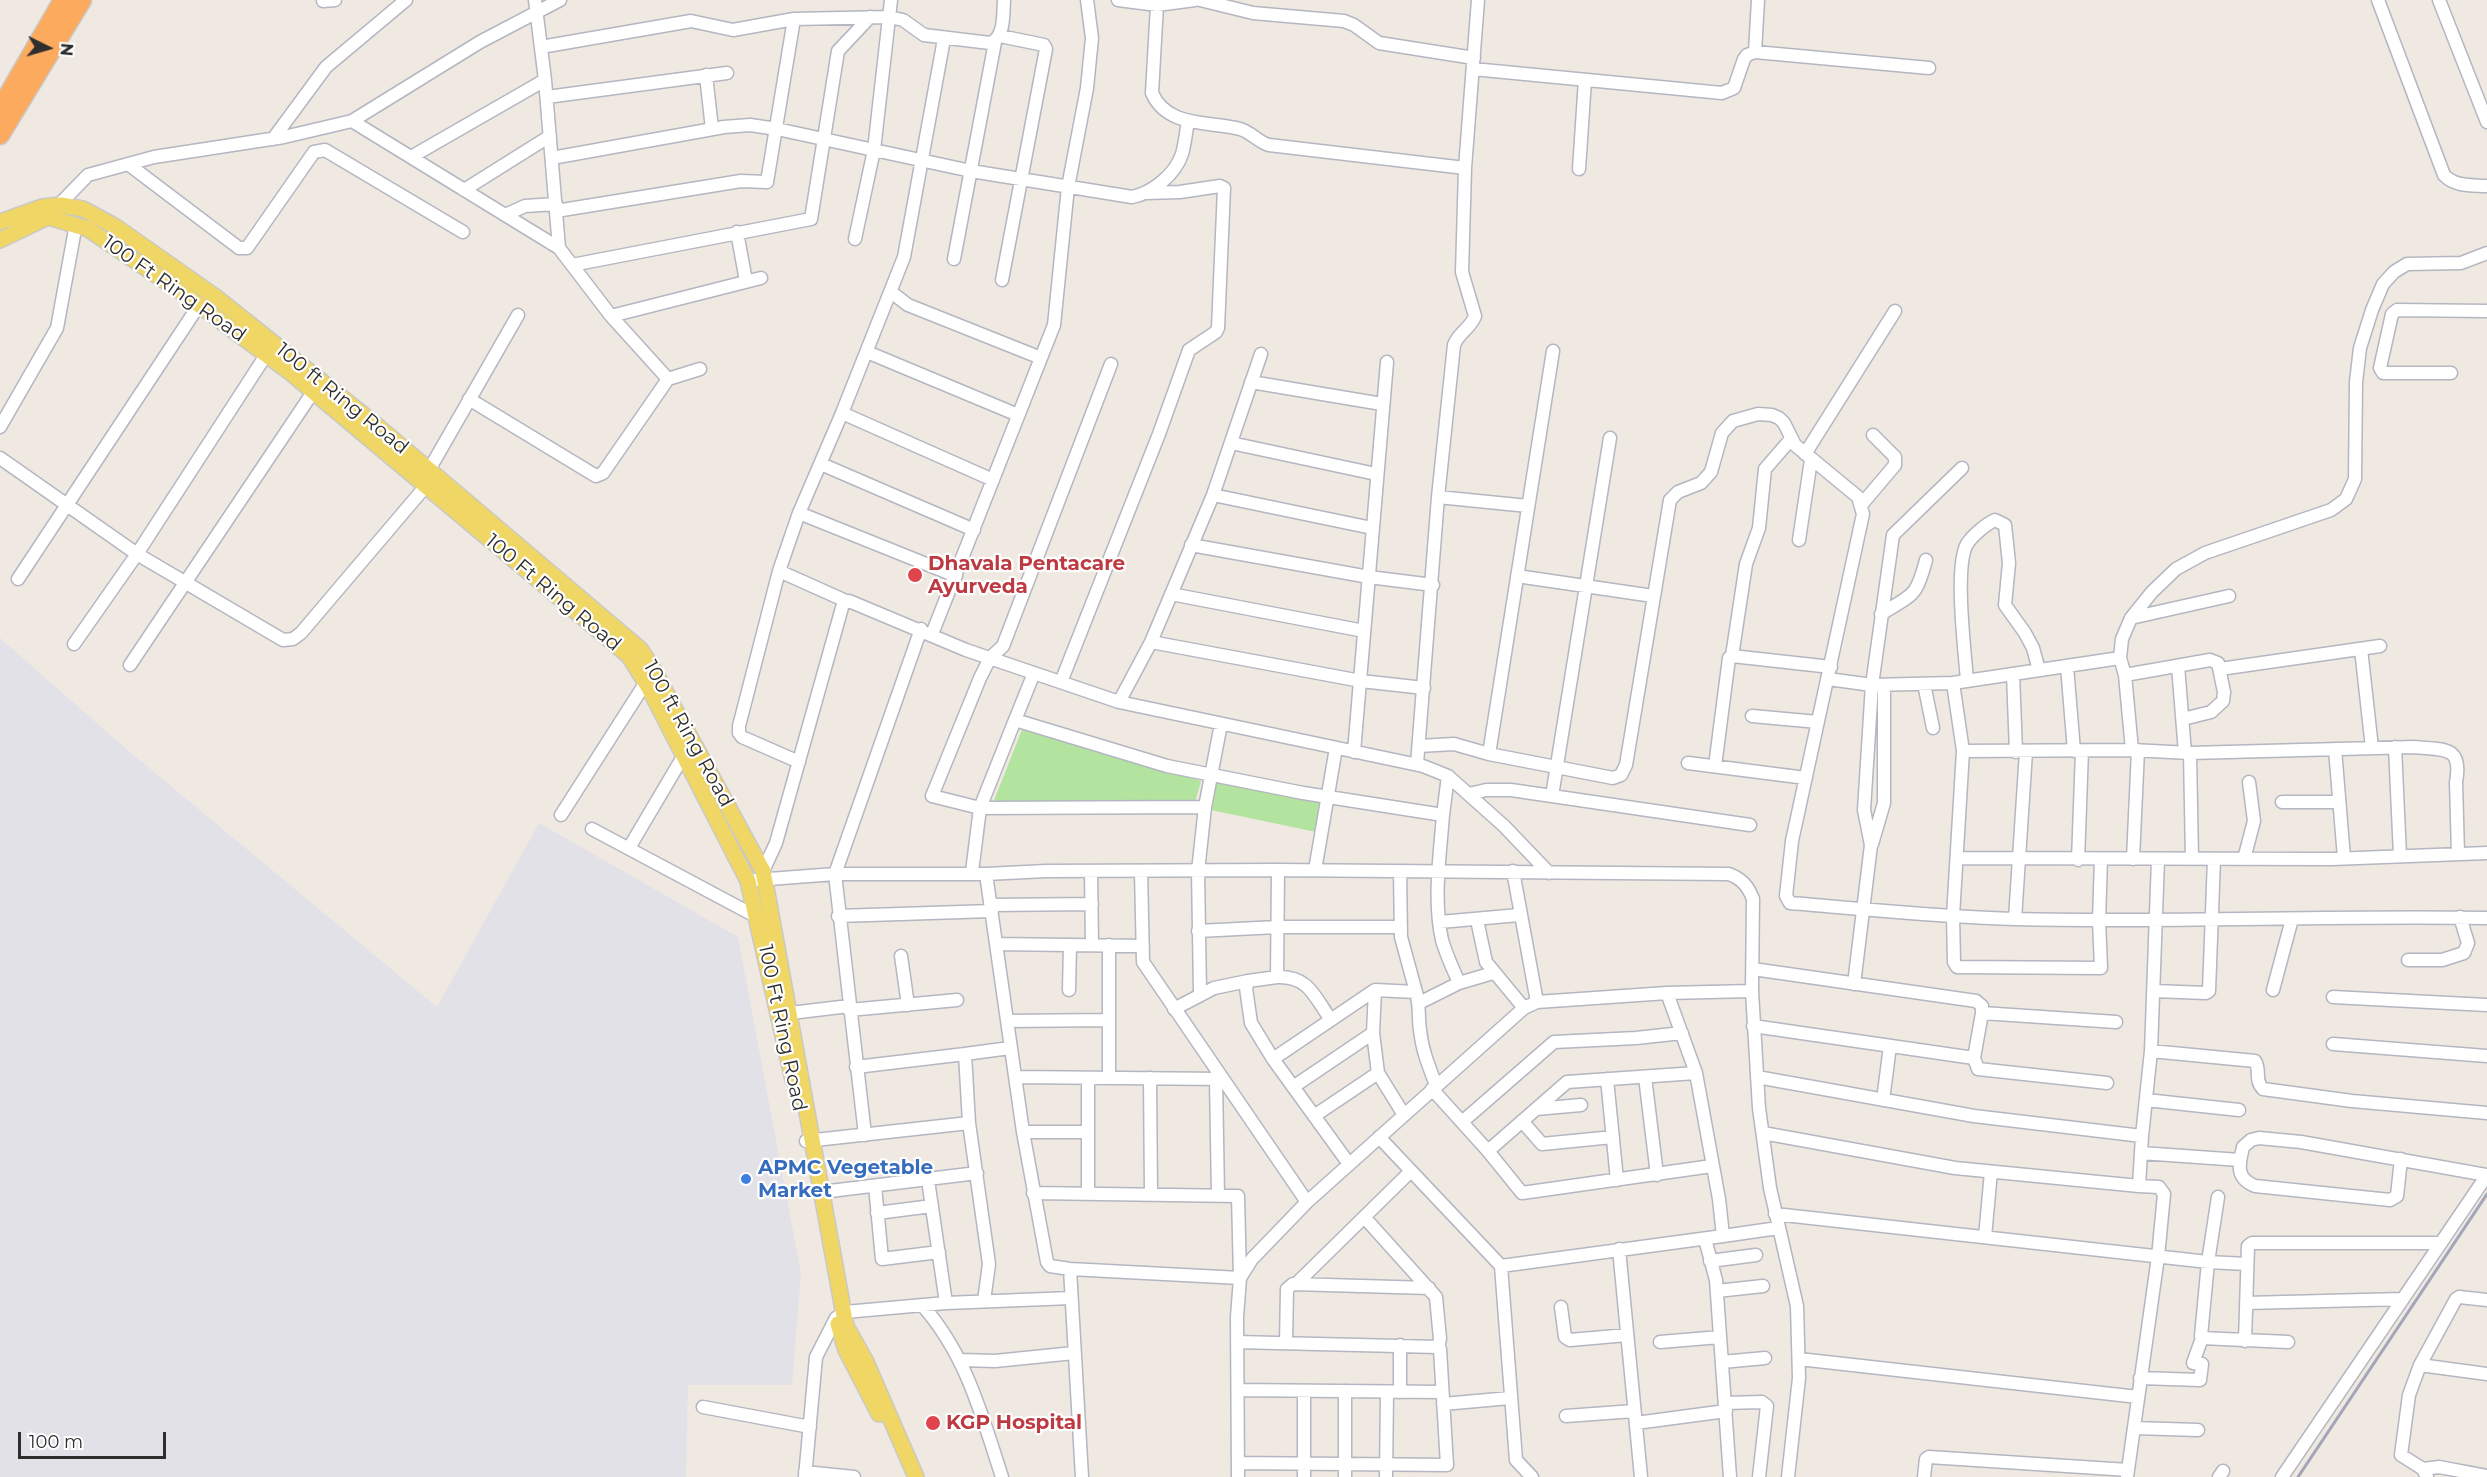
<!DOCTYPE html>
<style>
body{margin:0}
#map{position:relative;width:2487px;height:1477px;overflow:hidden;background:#efe9e1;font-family:Montserrat,sans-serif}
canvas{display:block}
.north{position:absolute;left:18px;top:18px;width:60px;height:60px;-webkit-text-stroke:4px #fff;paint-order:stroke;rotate:95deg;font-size:16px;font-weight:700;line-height:24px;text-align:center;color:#2e2e2e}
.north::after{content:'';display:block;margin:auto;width:21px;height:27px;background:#2e2e2e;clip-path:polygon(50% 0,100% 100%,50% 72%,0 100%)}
.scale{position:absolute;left:18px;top:1432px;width:148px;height:27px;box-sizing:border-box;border:3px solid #2e2e2e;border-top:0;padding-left:8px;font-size:18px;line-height:21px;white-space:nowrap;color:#2e2e2e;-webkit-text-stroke:4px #fff;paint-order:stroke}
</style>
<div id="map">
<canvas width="2487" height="1477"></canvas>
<div class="north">N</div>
<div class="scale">100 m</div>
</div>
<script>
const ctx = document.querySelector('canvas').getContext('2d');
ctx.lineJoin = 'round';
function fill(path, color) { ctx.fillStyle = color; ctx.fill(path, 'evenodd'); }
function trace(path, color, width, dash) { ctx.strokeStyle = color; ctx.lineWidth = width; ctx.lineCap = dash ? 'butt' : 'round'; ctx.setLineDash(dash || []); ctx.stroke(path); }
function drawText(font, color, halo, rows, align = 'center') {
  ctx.font = font + ' Montserrat,sans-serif'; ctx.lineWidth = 4.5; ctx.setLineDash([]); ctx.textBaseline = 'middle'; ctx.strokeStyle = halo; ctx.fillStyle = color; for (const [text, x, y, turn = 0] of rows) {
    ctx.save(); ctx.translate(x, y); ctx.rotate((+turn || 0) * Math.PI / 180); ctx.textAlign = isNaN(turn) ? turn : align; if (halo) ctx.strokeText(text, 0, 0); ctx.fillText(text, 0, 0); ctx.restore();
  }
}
fill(new Path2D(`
 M0,638L131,753L437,1007L539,823L738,937L801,1274L792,1385H688L686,1477H0Z`), '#e3e1e8');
fill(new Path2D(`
 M1023,727L1201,781L1195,802L993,803Z
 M1217,780L1322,802L1316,832L1211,810Z`), '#b3e49f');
const minor = new Path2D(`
 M535,0L545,80L559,248
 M1118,0L1157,5L1195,0
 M1200,0L1253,13L1344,21L1354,25L1379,43L1474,58
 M2378,0L2444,175C2455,187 2472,185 2487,186
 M2439,0L2487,122
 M323,1L335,0
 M1157,5L1152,93C1167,128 1210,121 1240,129C1251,132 1258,142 1269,145L1465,168
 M1000,36L1044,45L1046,49L1002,280
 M541,47L691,21L733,30L794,19L889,17L903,20L924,35L990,43C1005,38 1003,14 1004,0
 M1755,52L1758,0
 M1473,69L1722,93L1734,88L1744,59L1747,55L1755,52L1929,68
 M706,75L712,129
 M547,97L727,73
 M352,121L559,248L611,316L668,379
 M273,139L326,67L406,0
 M411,157L545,80
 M552,158L724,127L750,125L777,129L971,171L1132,197C1152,193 1175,175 1182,154C1185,144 1186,132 1188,121
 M128,164L239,248H247L314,152L325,150L463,232
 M1579,169L1585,80
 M464,190L550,136
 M55,209L88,175L154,157L284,137L352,121L480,42L560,0
 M556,211L741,181L767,182L794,19
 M505,215L525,206L556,204
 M737,232L746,281
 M855,239L874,150L891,0
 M954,259L995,42
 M572,265L811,219L838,51L870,17
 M891,292L908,305L1041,358
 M611,316L761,278
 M867,352L1018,415
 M1111,364L1003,646L990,658L980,678L932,796L980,808L1205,807
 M2451,373H2383L2380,368L2392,314L2397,310L2487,311
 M1251,382L1382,404
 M469,399L596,476L603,473L668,379L700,369
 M842,413L993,480
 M0,427L57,328L76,224
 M1231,443L1376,474
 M1805,454L1895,311
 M0,458L137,554L283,640L293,639L301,633L425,487
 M821,464L974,530
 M1962,468L1893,535L1872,685L1953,683L2120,658
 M429,470L518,315
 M1213,495L1372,528
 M1438,497L1528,506
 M1862,504L1895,465V457L1873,435
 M799,513L956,576
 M1799,540L1811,460
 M1191,545L1369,577L1433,585
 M779,571L846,601
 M1517,576L1653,596
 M18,579L199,305
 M1171,594L1364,631
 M1881,614C1913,594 1916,598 1926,560
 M2131,618L2229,596
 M932,634L1054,325L1068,187L1087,88L1092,38L1087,0
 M1151,642L1361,681L1424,688
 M74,644L137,554L266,355
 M2361,649L2372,748
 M1732,656L1746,564L1759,528L1765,469L1791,439
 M130,665L313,392
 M2067,666L2074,751
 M2178,666L2185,753
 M2220,669L2380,646
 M2013,674L2016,752
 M2125,675L2210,660L2218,663L2224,692L2223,701L2211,712L2183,719
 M1828,679L1872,685L1864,810L1871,845L1854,984
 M1967,681C1965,652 1954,567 1967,544C1972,536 1986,524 1995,520L2005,525L2009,563L2005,605L2025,633L2033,648L2039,670
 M1061,682L1159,434L1189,350L1216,332L1218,328L1224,188L1220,186L1180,192L1146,193
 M1953,683L1963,751L1953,916L1954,962L1957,967L2101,968L2099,920L2101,859
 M1924,684L1933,728
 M1119,702L1151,642L1213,495L1261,354
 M1752,716L1818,722
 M1015,720L1034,673
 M1419,746L1454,744L1489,754L1613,778L1621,775L1626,765L1670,500L1678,492L1701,483L1711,472L1722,433L1733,421L1758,414L1772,415L1779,418L1784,423L1795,445L1858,497L1863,514L1792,841L1786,896L1790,903C1865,909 1940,917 2016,919C2173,923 2330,915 2487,918
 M2395,747L2400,856
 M2335,749L2344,858
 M2132,750L2125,675L2120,658L2122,639L2131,618L2152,592L2176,569L2205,553L2331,510L2346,499L2355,479L2356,382L2360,348L2372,310L2383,284L2394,272L2407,264L2461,263L2487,253
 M1963,751L2132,750L2190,753L2414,747C2443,750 2463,745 2456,782L2458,854
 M1354,752L1387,362
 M2190,753L2192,859
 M1489,754L1553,351
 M799,762L742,737L739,733V726L779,571L799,513L842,413L904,257L944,39
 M1688,763L1806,778
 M1417,764L1438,497L1454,345C1458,333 1471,328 1475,316L1462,272L1465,168L1478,0
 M1715,766L1729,658L1732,656L1831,667
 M1469,794L1486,790H1511L1750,825
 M1552,796L1610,438
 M2282,802H2339
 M561,815L646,682
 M1443,815L1448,776
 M592,829L757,917
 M1872,844L1884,803V685
 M629,848L684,755
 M1957,858L2332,859L2487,853
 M2133,859L2138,750
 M2244,859L2254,821L2249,782
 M2078,860L2082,751
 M1278,870L1277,977L1248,981L1246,988L1251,1023L1273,1059L1349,1164
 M1315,870L1336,748
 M763,871L776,843L843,604L849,601L966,650L1119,702L1423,766L1448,776L1504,826L1549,873
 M1091,871L1092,945
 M1141,871L1143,962L1307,1202
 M1400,871L1401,937L1416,992
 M1513,871L1537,1002
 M972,872L980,808L1015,720L1167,766L1303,793L1443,815C1440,855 1433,900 1442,940C1446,954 1453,969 1459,983
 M986,874L1023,1132L1047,1262L1050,1266L1070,1269L1240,1278L1238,1196L1033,1193
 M756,880L835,874H986L1046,871L1278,870L1729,874C1742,879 1748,886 1753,899L1752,991
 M991,905L1092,904
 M838,916L992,911
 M2015,919L2026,752
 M1477,920L1486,962L1524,1008
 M1440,922L1519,915
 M1198,931L1277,927H1401
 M996,944L1143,946
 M1109,945V1078
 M901,956L908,1005
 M2408,960H2442L2464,953L2468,943L2460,917
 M1753,969L1976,1001L1982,1006V1013L1974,1058L1753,1026
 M1277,977C1309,976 1314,996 1331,1020
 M1069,990L1070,945
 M2273,990L2292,919
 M2154,991L2206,993L2209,991L2214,859
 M1200,993L1198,871L1205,807L1221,724
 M2333,997L2487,1005
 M1419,1003L1459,983L1493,973
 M1174,1009L1214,988L1248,981
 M849,1010L957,1000
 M791,1013L849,1006
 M1982,1013L2116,1022
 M1007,1021L1109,1020
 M1373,1033L1378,1073
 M2333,1044L2487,1056
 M2151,1051L2255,1061C2261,1070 2254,1080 2263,1089L2352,1101L2487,1113
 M1974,1058L1978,1069L2107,1083
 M1273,1059L1375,990L1416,992C1420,1005 1418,1017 1420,1030C1422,1050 1429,1067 1436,1085
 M856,1067L965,1054
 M1015,1077L1223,1079
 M1645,1077L1657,1175
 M1757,1077L1974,1116L2142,1136
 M1150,1078L1151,1195
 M1216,1078L1218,1196
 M1607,1079L1617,1180
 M1293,1087L1373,1033L1375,990
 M1432,1089L1488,1151L1567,1082L1696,1073
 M1883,1100L1890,1046
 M2146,1100L2239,1110
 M1536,1109L1581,1105
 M1314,1116L1378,1073L1404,1115
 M1522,1121L1542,1144L1613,1137
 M1462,1122L1554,1042L1636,1038L1682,1033
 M969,1123L989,1264L984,1301
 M1023,1132H1088
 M1763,1133L1955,1168L2139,1186L2142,1136L2151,1051L2158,859
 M865,1135L835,874L921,629
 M1379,1137L1501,1266L1723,1236L1719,1199L1696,1073L1667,993
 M806,1141L969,1123L965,1054L1010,1048
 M1488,1151L1522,1193L1712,1166
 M2141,1153L2240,1160
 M928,1180L946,1303
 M875,1186L882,1259L939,1252
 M822,1192L977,1173
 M1088,1194V1078
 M2218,1197L2208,1262L2201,1336L2202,1338L2288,1342
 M877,1213L932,1206
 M1775,1214L2208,1262L2247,1264
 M1365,1218L1436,1297L1440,1339L1438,1347
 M1723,1236L1778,1228
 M1985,1237L1991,1172
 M1705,1239L1716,1280L1730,1477
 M1619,1249L1641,1477
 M1710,1261L1756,1255
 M1501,1266L1516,1460L1532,1477
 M1070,1269L1082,1477
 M1297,1283L1411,1171
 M1717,1291L1763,1286
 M2246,1303L2403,1299
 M922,1305C966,1354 982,1416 1002,1477
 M1561,1307L1565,1337L1570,1340L1627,1335
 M2245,1341L2248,1246L2252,1243H2441
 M1237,1342L1438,1347L1440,1349L1447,1465L1238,1463
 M1660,1342L1720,1337
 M1286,1343L1287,1289L1293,1284L1429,1288
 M1400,1345V1392
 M1799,1359L2138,1397
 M961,1360L995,1361L1074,1353
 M1722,1362L1765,1358
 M2420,1365L2487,1374
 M2140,1378L2200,1380L2202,1364L2193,1363L2202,1338
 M1238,1390L1442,1392
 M1345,1391V1477
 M1725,1403L1762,1402L1767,1406L1759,1477
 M1443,1404L1510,1398
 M703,1407L810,1427
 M1566,1416L1634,1411
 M1636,1423L1726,1411
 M2134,1428L2198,1430
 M2423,1469L2439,1467L2487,1476
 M805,1472L854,1477
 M805,1477L816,1357L836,1318L845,1312L946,1303L1071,1298
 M1238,1477L1237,1317L1240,1278L1252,1259L1307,1202L1524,1008L1537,1002L1667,993L1752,991L1759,1108L1770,1188L1797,1306L1799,1378L1788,1477
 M1304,1477V1391
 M1386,1477L1387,1392
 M1924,1477L1926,1459L1929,1457L2128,1470
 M2127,1477L2158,1257L2164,1194L2159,1187L2139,1186
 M2219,1477L2223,1471
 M2282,1477L2487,1175L2301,1142L2259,1138L2251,1140L2243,1147C2239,1164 2235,1178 2255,1186L2390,1200L2397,1196L2401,1159
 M2427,1477L2423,1469L2401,1455L2409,1395L2420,1365L2456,1299L2459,1297L2487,1300`);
const major = new Path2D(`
 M0,222L42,207L61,205L83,209L116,227L217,298L375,424L640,649L652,667L763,871L846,1326L866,1362L916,1477
 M0,240L48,217L88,229L183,293L291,373L629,656L649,688L748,881L793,1080
 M838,1324L846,1350L879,1414`);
const highway = new Path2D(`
 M0,109L63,0
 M0,135L82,0`);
trace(minor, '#b4b6c1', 15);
trace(major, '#c9c9c9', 18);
trace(highway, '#c9c9c9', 21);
trace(minor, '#fff', 12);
trace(major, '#f0d665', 15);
trace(highway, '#fcab5e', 18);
trace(new Path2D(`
 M2298,1477L2487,1194`), '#a3a5b8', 3);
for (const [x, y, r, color] of [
 [915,575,8,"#e0444e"],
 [746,1179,6,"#3f7fe0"],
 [933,1423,8,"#e0444e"]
]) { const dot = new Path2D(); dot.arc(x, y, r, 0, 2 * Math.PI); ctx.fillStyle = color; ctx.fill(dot); trace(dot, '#fff', 2); }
drawText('20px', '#2e2e2e', '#fff', [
 ["100 Ft Ring Road",174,289,35],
 ["100 ft Ring Road",342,399,39],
 ["100 Ft Ring Road",553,593,40],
 ["100 ft Ring Road",688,734,61],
 ["100 Ft Ring Road",782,1028,78]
]);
drawText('bold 20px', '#be3a42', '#fff', [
 ["Dhavala Pentacare",928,564],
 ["Ayurveda",928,587],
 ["KGP Hospital",946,1423]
], 'left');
drawText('bold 20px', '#366cbe', '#fff', [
 ["APMC Vegetable",758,1168],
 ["Market",758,1191]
], 'left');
</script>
